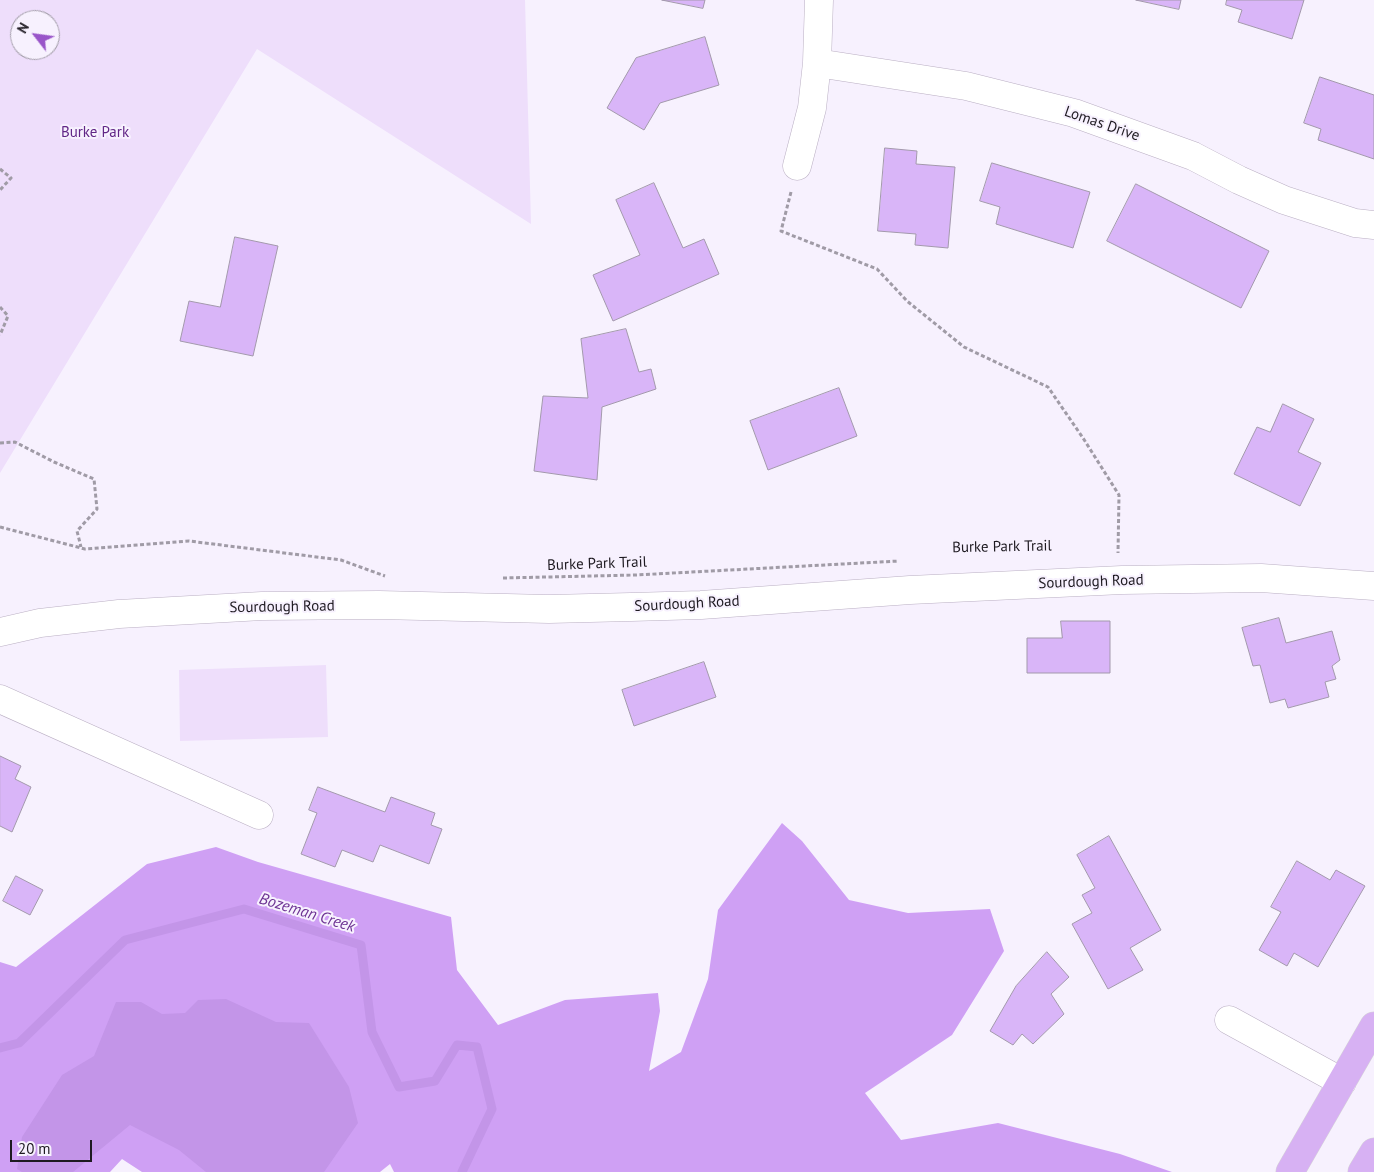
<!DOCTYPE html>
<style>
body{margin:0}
#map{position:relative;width:1374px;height:1172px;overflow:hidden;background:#f7f1fe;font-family:"PT Sans",sans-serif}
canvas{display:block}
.north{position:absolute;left:10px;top:10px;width:50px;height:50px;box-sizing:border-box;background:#f7f1fe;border:1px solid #a09ba6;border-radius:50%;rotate:300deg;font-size:14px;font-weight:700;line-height:20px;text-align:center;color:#1e1a21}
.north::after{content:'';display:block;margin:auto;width:18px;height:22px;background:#9955c9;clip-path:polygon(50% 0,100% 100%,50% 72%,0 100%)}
.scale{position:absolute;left:10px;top:1140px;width:82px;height:22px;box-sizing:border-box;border:2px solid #1e1a21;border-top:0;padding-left:6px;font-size:15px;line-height:18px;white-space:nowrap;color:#1e1a21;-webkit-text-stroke:4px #f7f1fe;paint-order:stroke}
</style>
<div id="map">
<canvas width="1374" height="1172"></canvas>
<div class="north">N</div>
<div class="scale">20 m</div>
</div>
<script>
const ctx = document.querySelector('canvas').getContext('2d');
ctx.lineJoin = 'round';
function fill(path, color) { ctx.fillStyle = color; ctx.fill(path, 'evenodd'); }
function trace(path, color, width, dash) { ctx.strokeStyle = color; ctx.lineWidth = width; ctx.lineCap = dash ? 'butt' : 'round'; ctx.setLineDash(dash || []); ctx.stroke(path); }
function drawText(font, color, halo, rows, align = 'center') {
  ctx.font = font + ' "PT Sans",sans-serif'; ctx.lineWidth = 4; ctx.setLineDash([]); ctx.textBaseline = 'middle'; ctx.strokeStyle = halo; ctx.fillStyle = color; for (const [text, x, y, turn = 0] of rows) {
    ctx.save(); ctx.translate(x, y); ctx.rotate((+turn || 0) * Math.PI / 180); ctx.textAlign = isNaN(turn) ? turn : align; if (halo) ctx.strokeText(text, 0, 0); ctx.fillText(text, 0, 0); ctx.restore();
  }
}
fill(new Path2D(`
 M0,0H525L531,224L257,49L0,473ZM20,20H50V50H20Z
 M326,665L328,737L180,741L179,670Z`), '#eedefb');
fill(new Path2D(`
 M782,823L802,841L849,900L908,913L990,909L1004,951L952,1035L865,1093L901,1140L998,1123L1120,1154L1172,1172H394L390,1164L380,1172H142L122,1159L110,1172H0V962L16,967L147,864L216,847L258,862L451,917L457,970L498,1025L565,1000L658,993L660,1011L649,1071L681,1052L708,979L718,910Z`), '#cfa0f4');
fill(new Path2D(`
 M226,999L276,1022L309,1023L349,1087L358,1123L324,1172H206L179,1150L130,1125L73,1172H22L17,1169L22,1137L62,1075L94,1056L116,1002H141L162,1014L185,1013L198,1000Z`), '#c395e8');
trace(new Path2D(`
 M0,1048L19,1043L125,940L244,909L361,945L372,1032L399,1087L435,1081L457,1045L477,1047L492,1109L462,1172`), '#c395e8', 9);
const building = new Path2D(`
 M662,0H705L703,8Z
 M1136,0H1181L1179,9Z
 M1227,0H1304L1292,39L1238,22L1242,10L1226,5Z
 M705,37L719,85L660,103L644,130L607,108L636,58Z
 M1320,77L1374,95V159L1318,140L1321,129L1304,123Z
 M885,148L917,151L916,164L955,167L948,248L915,245L916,234L878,231Z
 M992,163L1090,192L1073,248L996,224L1000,207L980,201Z
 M654,183L683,248L704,239L719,274L613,321L593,275L640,255L616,200Z
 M1136,184L1269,251L1241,308L1107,241Z
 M235,237L278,246L253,356L180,341L189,301L220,307Z
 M626,329L639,372L651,369L656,389L602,407L597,480L534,471L543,396L588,398L581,339Z
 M839,388L857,436L768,470L750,421Z
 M1283,404L1314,419L1298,452L1321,463L1300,506L1234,474L1257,427L1270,432Z
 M1279,618L1286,643L1332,631L1340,660L1332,666L1336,679L1325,682L1329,697L1288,708L1285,699L1270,703L1260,665L1253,666L1242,628Z
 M1061,621H1110V673H1027V638H1062Z
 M704,662L716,697L634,726L622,690Z
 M0,756L21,766L15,779L31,787L12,832L0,826Z
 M318,787L385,812L391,797L435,813L431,825L442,829L429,864L380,845L373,862L342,850L335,867L301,854L317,813L309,810Z
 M1109,836L1161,930L1130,948L1143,970L1108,989L1072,924L1092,913L1082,895L1095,888L1077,855Z
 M1297,861L1330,880L1336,870L1365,886L1318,967L1294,953L1287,966L1259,950L1281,912L1271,907Z
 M16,876L43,890L30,915L3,901Z
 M1047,952L1069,977L1051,994L1064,1014L1033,1044L1022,1034L1013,1045L990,1031L1016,986Z`);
fill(building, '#d9b5f8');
trace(building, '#a399ac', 1);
const minor = new Path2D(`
 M817,63L966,86L1074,113L1193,156L1239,180L1284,200L1355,223L1374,225
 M797,166L812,108L817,63L819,0
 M0,632L40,623L119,614L262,606L379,605L549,609L631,607L701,605L910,590L1122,580L1261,578L1374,586
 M0,699L259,815
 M1229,1020L1342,1082`);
const major = new Path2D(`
 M1290,1172L1374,1026
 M1362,1172L1374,1152`);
trace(minor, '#baafc3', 29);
trace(major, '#d6d6d7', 29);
trace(new Path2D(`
 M0,169L11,178L0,190
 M791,192L781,231L877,269L907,301L964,347L1048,387L1083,438L1119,495L1118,553
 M0,307L8,316L0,335
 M0,443L15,442L54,462L94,479L97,509L77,531L81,547
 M0,527L85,549L189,541L341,560L385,576
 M503,578L636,575L899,561`), '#a09ba6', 3, [4, 2.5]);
trace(minor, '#fff', 28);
trace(major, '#d7b1f3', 28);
drawText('15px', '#1e1a21', '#f7f1fe', [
 ["Lomas Drive",1102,124,19],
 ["Burke Park Trail",1002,547,-1],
 ["Burke Park Trail",597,564,-2],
 ["Sourdough Road",1091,582,-2],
 ["Sourdough Road",687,604,-3],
 ["Sourdough Road",282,607,-1]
]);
drawText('15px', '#612686', '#f7f1fe', [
 ["Burke Park",95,133]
]);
drawText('italic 16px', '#6e3494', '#f7f1fe', [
 ["Bozeman Creek",307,913,17]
]);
</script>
